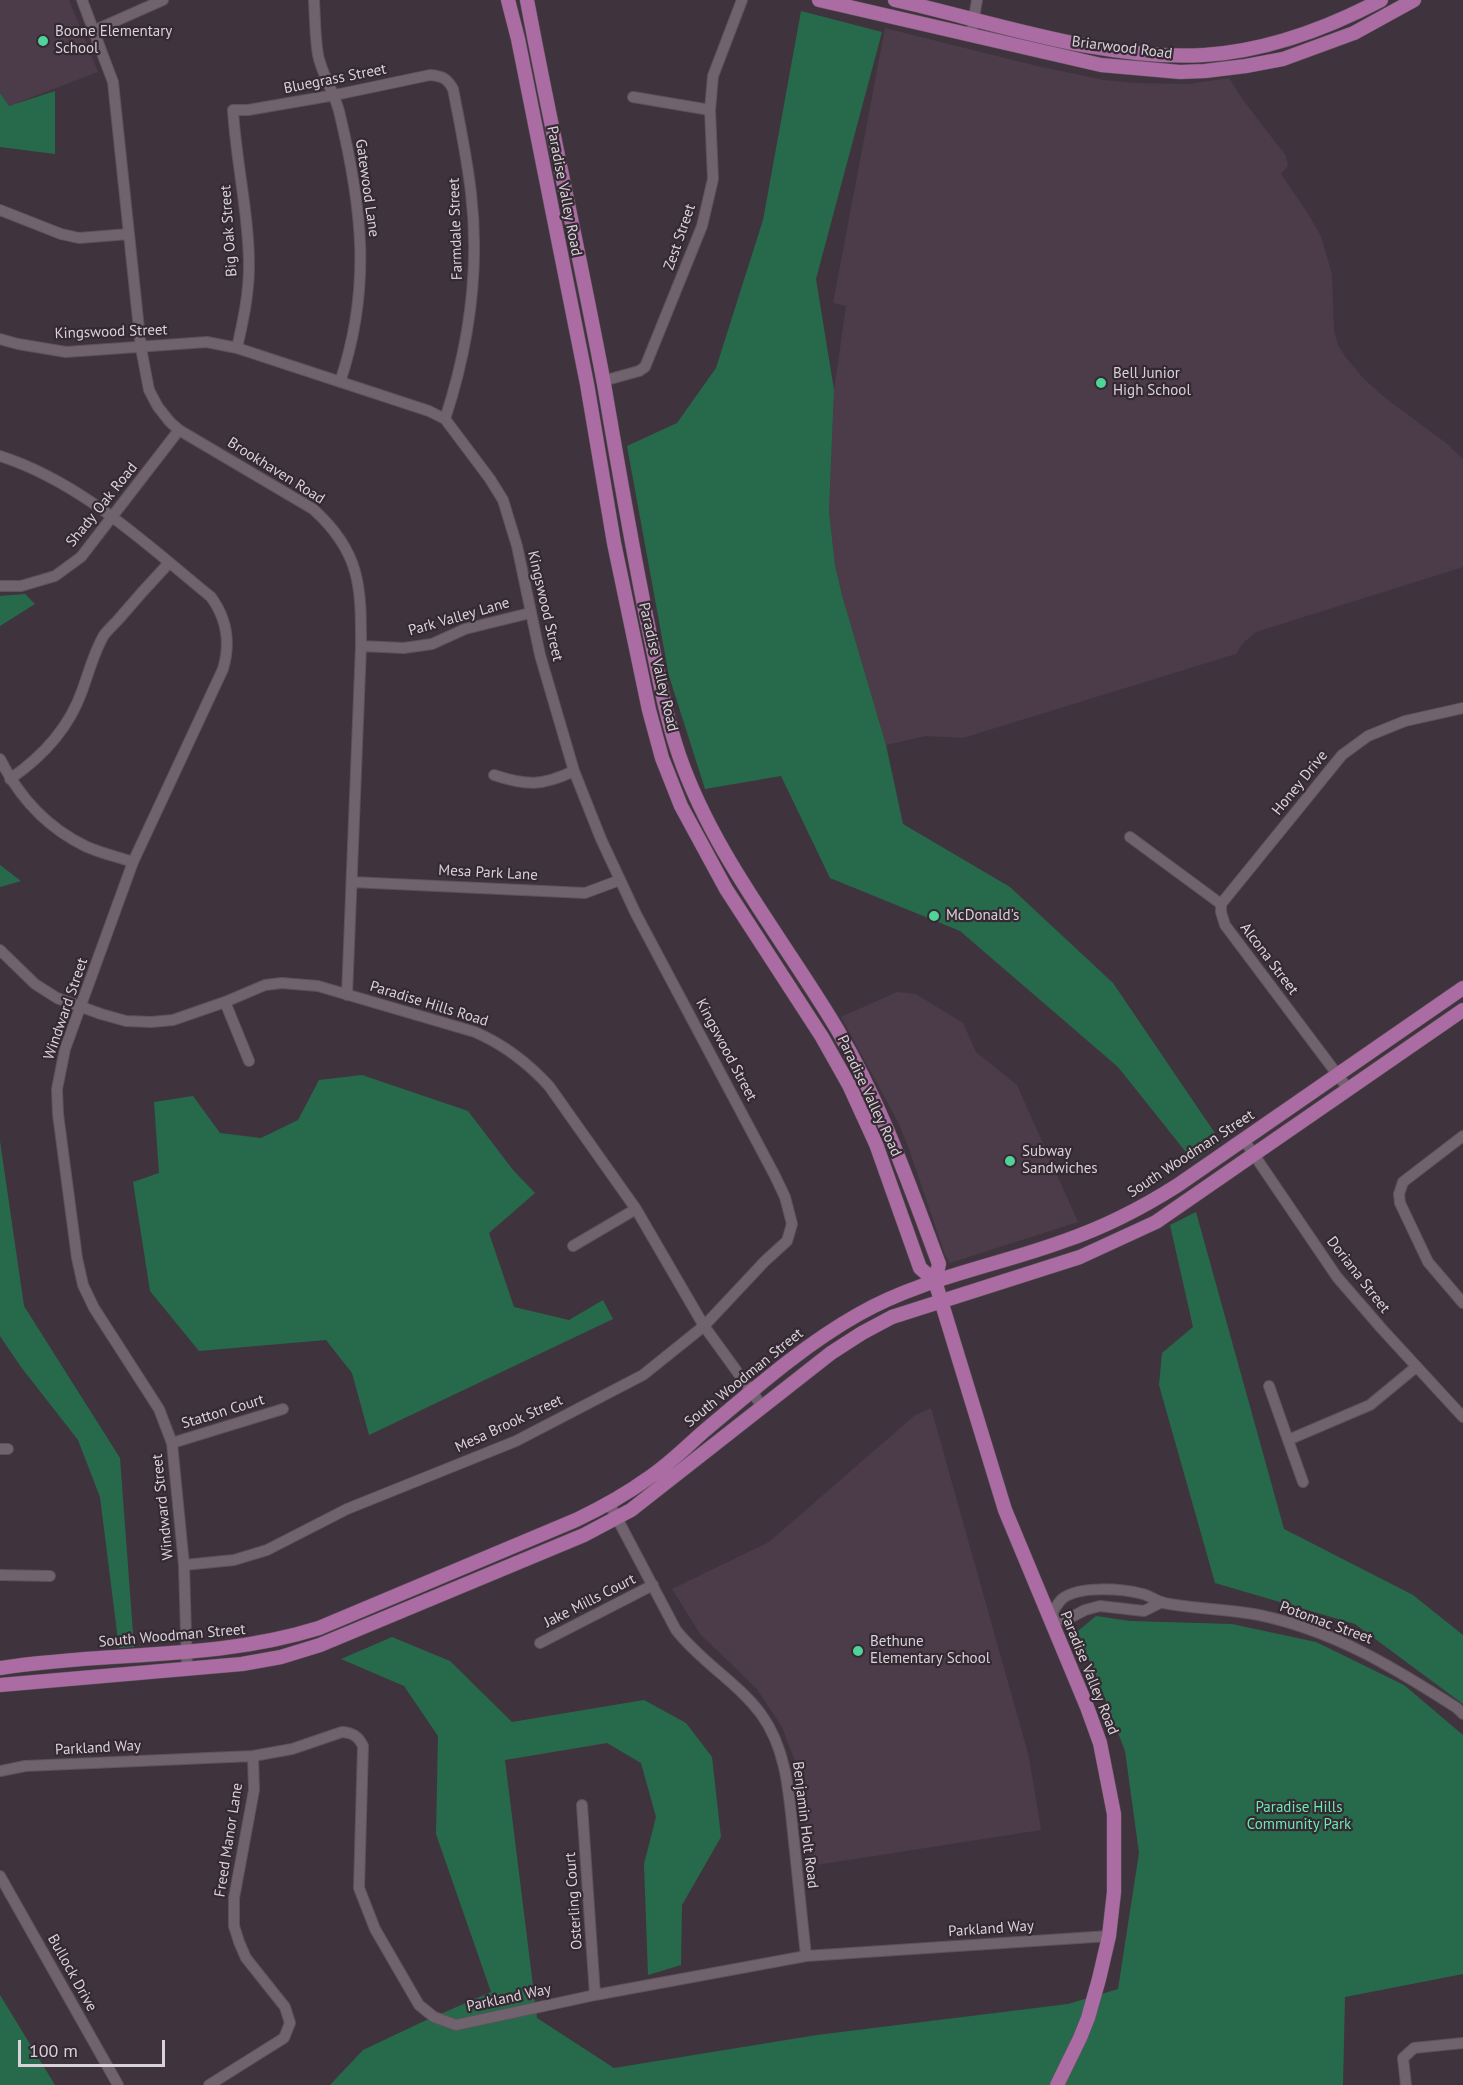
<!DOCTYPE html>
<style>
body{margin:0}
#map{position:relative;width:1463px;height:2085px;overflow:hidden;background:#3f343d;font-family:"PT Sans",sans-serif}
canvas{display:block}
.scale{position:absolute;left:18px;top:2040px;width:147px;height:27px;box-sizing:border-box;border:3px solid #d9d2d8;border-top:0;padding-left:8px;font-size:18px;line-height:21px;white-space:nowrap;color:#d9d2d8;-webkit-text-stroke:4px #352a33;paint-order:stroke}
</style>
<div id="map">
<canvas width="1463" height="2085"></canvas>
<div class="scale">100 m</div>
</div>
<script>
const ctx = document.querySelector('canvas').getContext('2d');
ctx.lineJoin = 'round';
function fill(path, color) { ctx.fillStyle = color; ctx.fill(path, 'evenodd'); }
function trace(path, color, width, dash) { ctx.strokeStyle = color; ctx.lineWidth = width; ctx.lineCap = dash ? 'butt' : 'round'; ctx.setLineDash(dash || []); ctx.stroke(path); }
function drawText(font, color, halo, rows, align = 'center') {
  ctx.font = font + ' "PT Sans",sans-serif'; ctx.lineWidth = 4.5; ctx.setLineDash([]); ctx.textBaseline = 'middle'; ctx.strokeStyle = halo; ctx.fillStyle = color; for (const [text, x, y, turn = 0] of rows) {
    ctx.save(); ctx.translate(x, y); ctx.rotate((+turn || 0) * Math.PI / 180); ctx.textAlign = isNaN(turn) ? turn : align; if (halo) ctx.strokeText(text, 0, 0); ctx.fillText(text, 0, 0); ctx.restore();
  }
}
fill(new Path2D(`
 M0,0H69L98,72L9,106L0,93Z
 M885,28L1037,66L1104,80L1136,83L1188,84L1229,78L1243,100L1286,156L1288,166L1281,174L1307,212L1321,236L1332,274L1334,330L1338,345L1344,355L1363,378L1384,397L1446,443L1463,459V567L1256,632L1243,643L1236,654L963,738L926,736L886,745L842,595L835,565L829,511L834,390L846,306L833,303Z
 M897,992L916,994L963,1023L976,1052L1017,1085L1078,1222L950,1263L945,1255L909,1149L898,1122L841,1017Z
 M931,1408L1029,1757L1041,1830L810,1866L803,1792L797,1767L782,1727L756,1688L700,1634L672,1589L769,1542L914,1416Z`), '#4c3b49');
fill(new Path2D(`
 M801,11L882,32L816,279L834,390L829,511L835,565L842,595L886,745L903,824L1010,887L1113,983L1221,1142L1193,1161L1118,1067L960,931L830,878L781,776L705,789L669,676L627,446L677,423L716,368L763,220Z
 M55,91V154L0,147V93L9,106Z
 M25,594L35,604L0,626V596Z
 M0,865L21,881L0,887Z
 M362,1075L468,1111L513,1170L535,1193L489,1233L514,1307L569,1320L603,1300L613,1319L369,1435L352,1373L326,1340L199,1351L150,1291L133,1182L159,1173L154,1102L193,1096L220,1133L261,1138L298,1120L319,1080Z
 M0,1141L24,1306L120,1458L134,1647L119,1648L100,1497L78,1440L21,1367L0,1336Z
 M1196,1212L1284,1529L1413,1595L1463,1635V1704L1355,1624L1215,1583L1159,1385L1162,1353L1193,1327L1170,1225Z
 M1096,1616L1130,1621L1232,1624L1316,1642L1404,1685L1463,1735V1974L1345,1997L1343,2085H330L363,2050L420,2023L491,1992L436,1834L438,1736L404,1686L341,1659L392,1637L450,1661L512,1722L644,1700L686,1723L712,1757L721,1837L682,1905L681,1965L648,1975L644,1864L656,1817L641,1763L607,1743L505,1760L537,2018L614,2068L817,2035L1068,2004L1118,1989L1139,1853L1125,1751L1092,1665L1078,1641V1631Z
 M0,1995L55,2085H0Z`), '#276a4b');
const minor = new Path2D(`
 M82,0L113,82L141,348L149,390L158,407L170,422L179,430L313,509C361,552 361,587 361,646L347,995
 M314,0C315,18 315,37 318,55C321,72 334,92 339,111C362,206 372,287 340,382
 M93,31L163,0
 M971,35L977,0
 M633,97L710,110
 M0,210L61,234L79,238L129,234
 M0,339L18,344L66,352L207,342L237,348L429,411L445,419L490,479L503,500L517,546L540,655L574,771L601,839L636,914L774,1174L785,1197L792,1224L787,1241L765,1261L704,1326L643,1375L516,1441L347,1509L267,1550L234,1560L184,1565
 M237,348C243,321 249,294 249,266C249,214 236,162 233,110H248L335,95L430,75C442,76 447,78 453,89C460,124 467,158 471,193C480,270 469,346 445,419
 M603,381L639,371L645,367L702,226L713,179L710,110L713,76L742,0
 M0,456C81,482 146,544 211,597C227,619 231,642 223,669L133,862L65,1049L57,1089L58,1114L77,1258L83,1285L94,1308L159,1409L172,1443L184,1565L187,1669
 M0,586H21L55,576L81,557L179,430
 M361,646L404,648L432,644L465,629L530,613
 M0,759C19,797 46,827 85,846C100,853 118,857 133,862
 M494,775C527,786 542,786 574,771
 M10,779C42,757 69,728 82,691C89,672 94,652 104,635C108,630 112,626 117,621C134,601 151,582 169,563
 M1130,837L1221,904
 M352,882L585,893L620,880
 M1221,904L1342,755L1368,736L1405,721L1463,708
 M1221,904V912L1225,925L1349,1090
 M0,950L35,984L57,998L101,1014L126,1021L151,1022L173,1020L225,1002L265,985L282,983L318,986L475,1032C505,1045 527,1062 549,1086L636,1209L704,1326L762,1406
 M225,1002L249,1061
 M1463,1136L1403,1182L1399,1194L1400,1203L1428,1262L1463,1303
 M1244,1140L1337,1277L1382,1329L1463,1417
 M573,1246L636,1209
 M1269,1386L1288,1440L1370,1405L1416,1367
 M1288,1440L1303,1482
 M172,1443L283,1409
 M0,1449H8
 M609,1503L676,1630C702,1663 736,1681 761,1714C788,1751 789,1798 794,1842C798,1880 802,1918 806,1956
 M0,1575L50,1576
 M1048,1617C1053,1612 1057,1604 1062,1599C1079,1585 1123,1589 1143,1594C1150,1596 1157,1601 1164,1603C1195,1609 1228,1609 1259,1615C1335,1631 1393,1667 1457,1708L1463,1714
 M1048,1617L1066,1620L1085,1610L1100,1606L1144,1611L1162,1602
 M540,1643L653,1585
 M0,1771L25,1766L253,1756L292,1749L342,1732C353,1733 358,1736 363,1746L359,1888L375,1929L419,2005L434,2017L456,2025L595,1995L806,1956L1109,1936
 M582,1805L595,1995
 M0,1876L118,2085
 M209,2085L284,2038L290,2023L285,2007L246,1958L239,1942L234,1926V1898L254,1790L253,1756
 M1406,2085L1403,2058L1414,2048L1463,2043`);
const major = new Path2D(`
 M508,0L518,39L587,384L614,543L649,710L662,758L681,806L726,889L822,1037L849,1085L876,1144L920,1268L935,1281
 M527,0C551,128 580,256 604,384C618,466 632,548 649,630C658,672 665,714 679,755C714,856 783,938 837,1029C881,1103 909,1184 939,1264L935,1281L1005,1510L1087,1707L1100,1743L1114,1814V1892L1109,1936L1099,1979L1088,2018L1080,2038L1057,2085
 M819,0L1101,65L1180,72L1205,71L1246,66L1283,59L1354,33L1414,0
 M895,0C993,22 1103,61 1204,55C1266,51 1326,29 1381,0
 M0,1668C108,1651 213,1661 319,1628L576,1520C601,1508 625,1495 647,1479C667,1466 685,1448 703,1432C752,1391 802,1346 859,1314C922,1278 996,1266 1064,1241C1105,1227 1142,1208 1178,1185L1463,988
 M0,1685L242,1664L281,1657L320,1645L584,1535L631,1510L831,1353L862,1333L892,1317L1080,1257L1156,1222L1463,1010`);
trace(minor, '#5c525a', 12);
trace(major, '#5c525a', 15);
trace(minor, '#70636e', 10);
trace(major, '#ab6ba3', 14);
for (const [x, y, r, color] of [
 [43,41,6,"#4fd399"],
 [1101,383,6,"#4fd399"],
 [934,916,6,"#4fd399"],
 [1010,1161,6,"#4fd399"],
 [858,1651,6,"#4fd399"]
]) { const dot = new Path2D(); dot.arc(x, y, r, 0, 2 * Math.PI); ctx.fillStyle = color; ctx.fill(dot); trace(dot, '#352a33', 2); }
drawText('15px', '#d9d2d8', '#352a33', [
 ["Boone Elementary",55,32],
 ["School",55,49],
 ["Bell Junior",1113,374],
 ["High School",1113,391],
 ["McDonald's",946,916],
 ["Subway",1022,1152],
 ["Sandwiches",1022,1169],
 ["Bethune",870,1642],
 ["Elementary School",870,1659]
], 'left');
drawText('15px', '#d9d2d8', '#352a33', [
 ["Briarwood Road",1122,48,7],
 ["Bluegrass Street",335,79,-11],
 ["Gatewood Lane",367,188,82],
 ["Paradise Valley Road",564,191,79],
 ["Farmdale Street",456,229,-92],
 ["Big Oak Street",229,231,-94],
 ["Zest Street",680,237,-71],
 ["Kingswood Street",111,332,-2],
 ["Brookhaven Road",276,471,32],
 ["Shady Oak Road",102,505,-51],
 ["Kingswood Street",545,606,77],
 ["Park Valley Lane",459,617,-16],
 ["Paradise Valley Road",658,667,77],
 ["Honey Drive",1300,783,-51],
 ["Mesa Park Lane",488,873,3],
 ["Alcona Street",1269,959,53],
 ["Paradise Hills Road",429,1004,17],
 ["Windward Street",66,1009,-71],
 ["Kingswood Street",726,1050,62],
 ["Paradise Valley Road",869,1096,65],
 ["South Woodman Street",1191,1154,-33],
 ["Doriana Street",1358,1275,52],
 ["South Woodman Street",744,1378,-39],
 ["Statton Court",223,1412,-17],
 ["Mesa Brook Street",509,1424,-25],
 ["Windward Street",163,1507,-96],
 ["Jake Mills Court",590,1601,-27],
 ["Potomac Street",1326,1623,20],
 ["South Woodman Street",172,1636,-5],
 ["Paradise Valley Road",1089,1673,68],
 ["Parkland Way",98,1748,-3],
 ["Benjamin Holt Road",805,1825,83],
 ["Freed Manor Lane",229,1840,-81],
 ["Osterling Court",574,1901,-94],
 ["Parkland Way",991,1929,-4],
 ["Bullock Drive",72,1973,61],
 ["Parkland Way",509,1998,-12]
]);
drawText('15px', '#69ebaf', '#352a33', [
 ["Paradise Hills",1299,1808],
 ["Community Park",1299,1825]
]);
</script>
